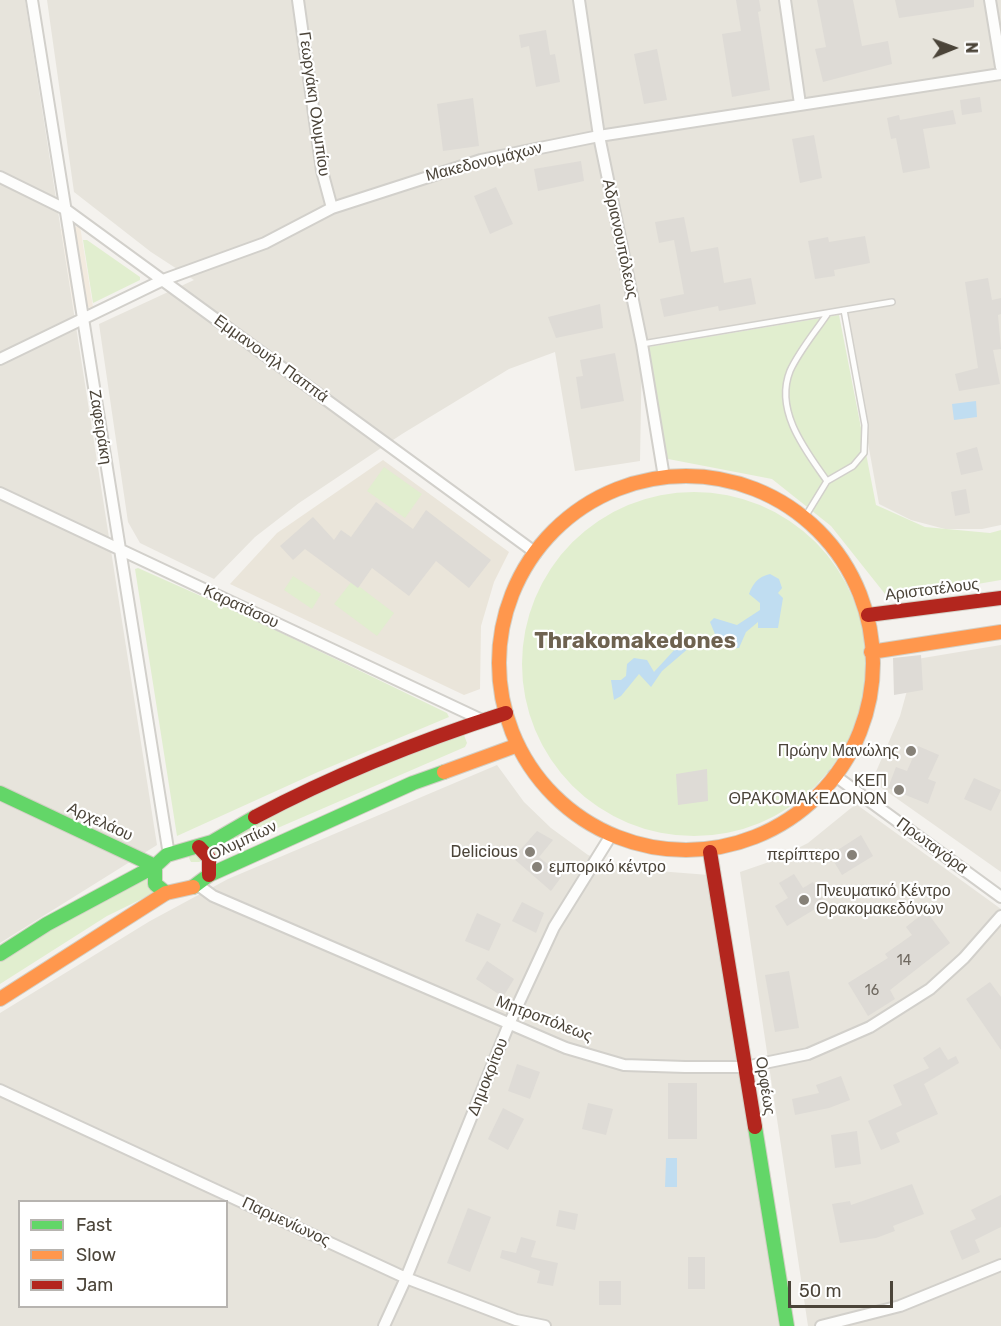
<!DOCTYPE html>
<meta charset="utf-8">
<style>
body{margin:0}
#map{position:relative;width:1001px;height:1326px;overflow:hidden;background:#f4f2ee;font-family:Rubik,sans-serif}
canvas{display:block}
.legend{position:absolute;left:18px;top:1200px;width:210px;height:108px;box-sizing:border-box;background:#fff;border:2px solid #b7b4b0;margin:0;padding:8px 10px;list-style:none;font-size:18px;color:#4b4439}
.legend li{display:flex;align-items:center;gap:12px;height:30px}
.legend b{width:30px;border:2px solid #b7b4b0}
.north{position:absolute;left:923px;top:18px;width:60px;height:60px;-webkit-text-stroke:4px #fff;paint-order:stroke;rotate:89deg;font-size:16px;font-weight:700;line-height:24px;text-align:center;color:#4b4439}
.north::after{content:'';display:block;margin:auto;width:21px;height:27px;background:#4b4439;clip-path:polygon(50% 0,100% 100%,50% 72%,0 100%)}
.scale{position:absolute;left:788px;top:1281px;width:105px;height:27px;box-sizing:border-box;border:3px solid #4b4439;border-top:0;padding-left:8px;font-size:18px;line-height:21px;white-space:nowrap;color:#4b4439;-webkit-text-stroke:4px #fff;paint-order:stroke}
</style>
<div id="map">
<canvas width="1001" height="1326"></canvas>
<ul class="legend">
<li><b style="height:8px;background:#63d668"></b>Fast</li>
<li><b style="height:8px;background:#ff974d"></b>Slow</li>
<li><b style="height:8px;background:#b3261e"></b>Jam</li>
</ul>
<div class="north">N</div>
<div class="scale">50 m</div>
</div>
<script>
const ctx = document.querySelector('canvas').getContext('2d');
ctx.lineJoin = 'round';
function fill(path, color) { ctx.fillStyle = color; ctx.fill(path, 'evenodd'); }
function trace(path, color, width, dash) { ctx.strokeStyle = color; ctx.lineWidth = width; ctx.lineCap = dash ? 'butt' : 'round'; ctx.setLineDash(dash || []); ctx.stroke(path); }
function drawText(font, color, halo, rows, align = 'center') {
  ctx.font = font + ' Rubik,sans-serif'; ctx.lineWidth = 4.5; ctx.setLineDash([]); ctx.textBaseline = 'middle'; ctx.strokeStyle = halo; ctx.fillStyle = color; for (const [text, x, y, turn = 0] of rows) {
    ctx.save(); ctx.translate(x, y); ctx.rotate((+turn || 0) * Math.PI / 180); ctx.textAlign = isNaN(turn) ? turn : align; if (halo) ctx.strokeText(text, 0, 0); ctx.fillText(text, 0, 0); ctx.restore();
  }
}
fill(new Path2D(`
 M0,0H25L157,845L0,943Z
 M47,0H1001V525L982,529H945L911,520L879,504L844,310L642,344L640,461L575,471L555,352L509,369L402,434L299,503L255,537L214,579L140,543L128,522L99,324L194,280L151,252L74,192Z
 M1001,645V872L872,781L900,716L908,687L911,660Z
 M497,765L524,802L551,828L588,855L632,869L709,875L779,1326H0V1013L150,921L228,879ZM20,1202H226V1306H20Z
 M856,804L1001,909V1326H808L740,872L772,861L808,843Z`), '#e7e4dc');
fill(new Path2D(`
 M80,226L93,307L74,310L61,229Z`), '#f3ebdf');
fill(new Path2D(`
 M383,460L509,552L494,582L481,626L480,689L464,695L230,584L277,533Z`), '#eae5da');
fill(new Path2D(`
 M83,240H87L140,277V280L93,303Z
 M839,315L876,505L925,527L990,533L1001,530V580L889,599L831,526L772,479L663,458L648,347Z
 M384,467L422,494L405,518L367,491Z
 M522 664a172 172 0 1 1 344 0a172 172 0 1 1-344 0Z
 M138,568L257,621L447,713L449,717L318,772L177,836L135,569Z
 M293,576L321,594L312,609L284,590Z
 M352,581L394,613L377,636L334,604Z
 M461,727L467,743L465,747L199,862H191L186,852Z
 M155,866L160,890L107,916L0,984V952Z`), '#e1eecf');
fill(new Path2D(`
 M976,401L977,417L954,420L952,404Z
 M770,574L779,579L782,588L778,593L783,598L778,628H758V622L746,632L739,648H724L717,639L710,622L714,618L737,625L760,610V603L749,594C753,583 758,577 770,574Z
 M689,634L697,641L662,671L651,687L639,674L621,696L614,700L611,680H621L626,676L627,664L634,658L647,660L654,672Z
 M666,1158H677V1187H665Z`), '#c0ddf1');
fill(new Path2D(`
 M736,0H759L761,11L758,12L770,90L732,97L722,34L741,31Z
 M817,0H853L862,46L888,41L892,64L823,82L815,49L826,47Z
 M895,0H974V7L899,18Z
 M546,30L550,55L555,54L560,82L536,87L529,46L521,48L519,35Z
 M657,49L667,100L644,104L634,54Z
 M980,97L982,112L962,115L960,100Z
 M473,98L479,146L443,151L437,104Z
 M953,110L956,124L923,129L930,168L903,173L896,138L891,139L887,118L899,115L900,120Z
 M814,135L822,178L800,183L792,139Z
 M581,161L584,181L538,191L534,169Z
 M496,187L513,224L490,234L474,196Z
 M684,217L691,252L718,247L724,283L751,278L756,304L719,311L718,306L664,317L660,299L684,294L674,240L659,243L655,222Z
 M865,236L870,263L834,270L835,276L815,279L808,241L828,237L829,242Z
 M988,278L992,300L1001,298V314L998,315L1001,349L993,350L1000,384L959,391L955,374L978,368L965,282Z
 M600,304L603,328L556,338L548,317Z
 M615,353L624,401L581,409L576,377L583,376L580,360Z
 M977,447L983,470L961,475L956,453Z
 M966,489L970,513L955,516L951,492Z
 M376,502L413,529L426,510L491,560L469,588L436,561L409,596L372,568L358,588L305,549L293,560L280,546L313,517L334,540L341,530L351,537Z
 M921,655L923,690L894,695L893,658Z
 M918,746L939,755L928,779L936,782L928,804L888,788L896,767L907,771Z
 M707,769L708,801L678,805L676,774Z
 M974,778L1001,790L991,811L964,799Z
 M537,831L553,840L539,857L562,876L551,891L513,858Z
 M861,835L873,856L842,875L830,855Z
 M794,874L803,888L813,882L825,903L787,926L775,906L788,898L779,883Z
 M522,902L544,913L536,933L512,921Z
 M926,911L950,943L890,990L895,999L868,1016L848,983L888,958L885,954L912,935L906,927Z
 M477,913L501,924L489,951L465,941Z
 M487,961L514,979L503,997L476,979Z
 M789,971L799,1028L775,1032L765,975Z
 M990,982L1001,997V1050L966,999Z
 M940,1047L948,1060L956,1056L959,1063L924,1084L938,1114L896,1133L900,1142L881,1150L868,1121L902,1105L893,1085L929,1068L923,1058Z
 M517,1064L540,1072L530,1099L508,1091Z
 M841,1076L850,1100L829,1108L795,1115L792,1099L819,1093L816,1085Z
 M668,1083H697V1139H668Z
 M588,1103L613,1109L606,1135L582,1129Z
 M503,1108L524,1119L508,1150L488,1139Z
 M857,1131L861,1164L835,1168L831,1135Z
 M912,1184L924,1214L893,1226L895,1231L876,1238L840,1243L832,1204L850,1201L851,1205Z
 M1001,1195V1227L975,1240L980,1252L962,1260L950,1231L976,1219L971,1210Z
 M468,1208L491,1217L470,1272L447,1263Z
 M559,1210L578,1214L575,1230L556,1226Z
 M521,1237L536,1241L531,1257L558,1263L553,1286L537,1283L540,1271L500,1258L502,1250L516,1253Z
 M688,1257H705V1289H688Z
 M599,1281H621V1305H599Z`), '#dedbd6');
const lane = new Path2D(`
 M642,344L892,302
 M827,481C806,451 774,411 790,371C799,351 816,331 828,313
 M805,517L827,481L853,466L864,453L865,425L844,310`);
const street = new Path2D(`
 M32,0L169,855
 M298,0L322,171L332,208
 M579,0L599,136L642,344L664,477
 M785,0L800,104
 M990,0L1001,67
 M0,177L65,209L536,553
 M0,359L163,280L265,243L332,208L481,160L599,136L1001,74
 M0,493L482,720
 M834,775L1001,897
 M198,885L213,896L566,1048L624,1065L685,1067H745L808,1054L870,1027L930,989L964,958L1001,916
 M0,1090L406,1278L516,1320L545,1326
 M384,1326L406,1278L509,1024L554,927L610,837
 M821,1326L900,1306L1001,1265`);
const fast = new Path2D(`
 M0,793L155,866
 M155,866V884L166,893
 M193,887L209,875L413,783L444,772
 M0,954L47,924L155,866L167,855L212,842L255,817
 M755,1127L787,1326`);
const slow = new Path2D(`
 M499 663a187 187 0 1 1 374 0a187 187 0 1 1-374 0Z
 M871,652L1001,632
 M444,772L518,745
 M0,999L166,893L193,887`);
const jam = new Path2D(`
 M868,615L1001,598
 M255,817C336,774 419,741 506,713
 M199,847L209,858V875
 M710,852L755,1127`);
trace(lane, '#d2d0cb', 8);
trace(street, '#d2d0cb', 14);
trace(fast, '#d3cfc5', 16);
trace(slow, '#d3cfc5', 16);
trace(jam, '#d3cfc5', 16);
trace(lane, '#fdfdfc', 5);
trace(street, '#fdfdfc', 10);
trace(fast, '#63d668', 14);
trace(slow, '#ff974d', 14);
trace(jam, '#b3261e', 14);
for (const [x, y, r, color] of [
 [911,751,6,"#868178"],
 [899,790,6,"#868178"],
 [530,852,6,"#868178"],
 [852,855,6,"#868178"],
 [537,867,6,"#868178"],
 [804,900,6,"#868178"]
]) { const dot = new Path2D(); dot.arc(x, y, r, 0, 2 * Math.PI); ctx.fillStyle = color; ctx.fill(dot); trace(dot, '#fff', 2); }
drawText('14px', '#706a61', null, [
 ["14",904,961],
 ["16",872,991]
]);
drawText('16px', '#4b4439', '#fff', [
 ["Γεωργάκη Ολυμπίου",314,104,82],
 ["Μακεδονομάχων",484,162,-14],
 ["Αδριανουπόλεως",620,239,78],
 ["Εμμανουήλ Παππά",271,359,36],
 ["Ζαφειράκη",100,427,81],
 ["Αριστοτέλους",932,590,-7],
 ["Καρατάσου",241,607,25],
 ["Αρχελάου",100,822,25],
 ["Ολυμπίων",243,841,-25],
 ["Πρωταγόρα",932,846,36],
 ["Μητροπόλεως",544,1019,21],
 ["Δημοκρίτου",488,1077,-68],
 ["Ορφέως",765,1086,81],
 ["Παρμενίωνος",286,1222,25]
]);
drawText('16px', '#4b4439', '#fff', [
 ["Πρώην Μανώλης",899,751],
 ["ΚΕΠ",887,781],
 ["ΘΡΑΚΟΜΑΚΕΔΟΝΩΝ",887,799],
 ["Delicious",518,852],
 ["περίπτερο",840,855],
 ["εμπορικό κέντρο",549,867,"left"],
 ["Πνευματικό Κέντρο",816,891,"left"],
 ["Θρακομακεδόνων",816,909,"left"]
], 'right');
drawText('bold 22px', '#6e6250', '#fff', [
 ["Thrakomakedones",635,642]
]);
</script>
